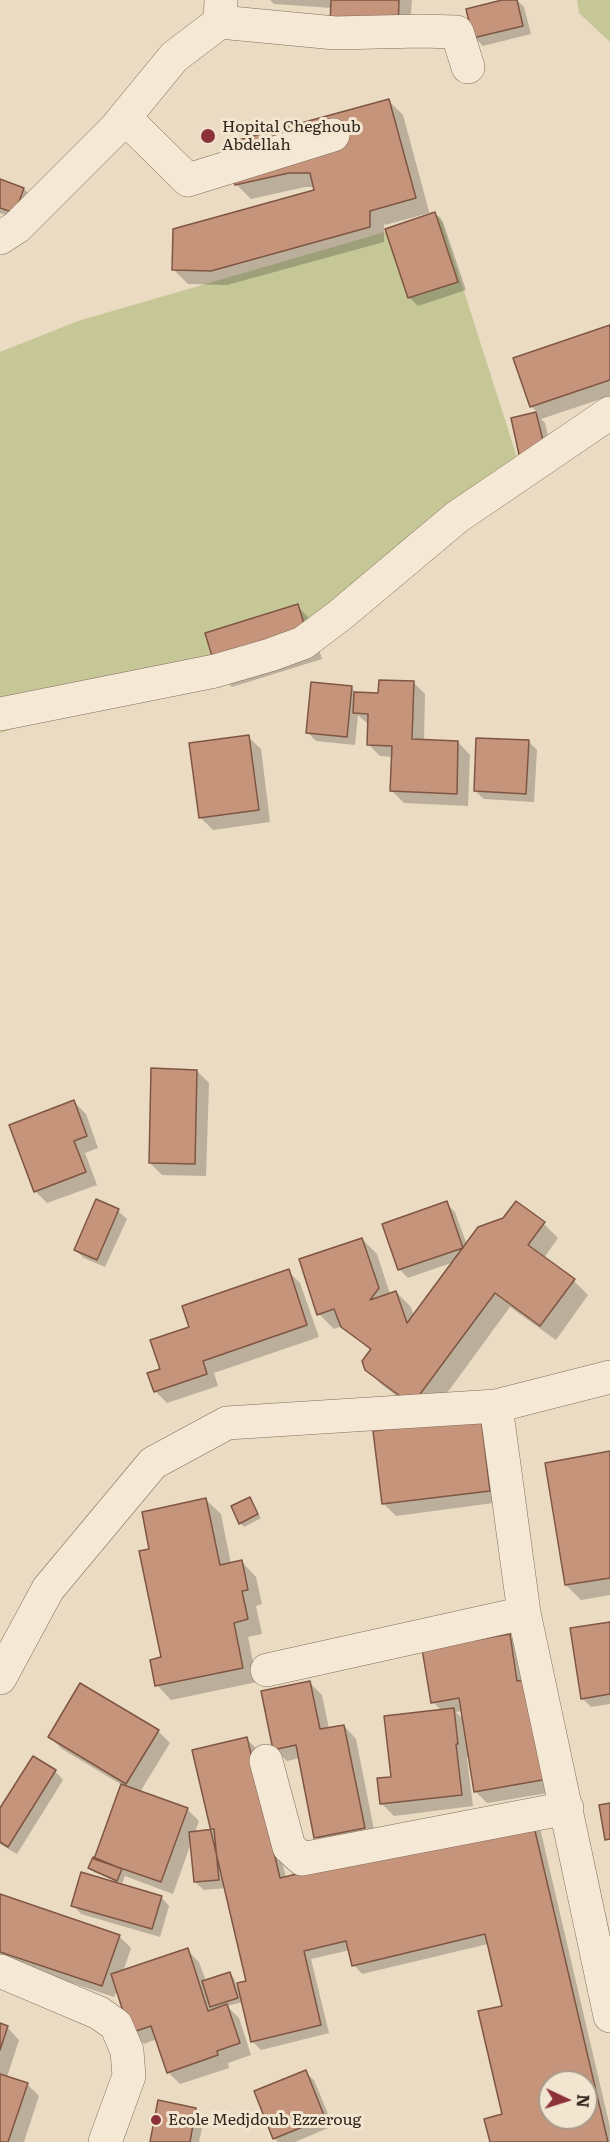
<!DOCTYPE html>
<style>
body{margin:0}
#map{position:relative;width:610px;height:2142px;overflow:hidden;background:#eadbc2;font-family:Literata,serif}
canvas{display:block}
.north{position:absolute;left:538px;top:2070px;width:60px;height:60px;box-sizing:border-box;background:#f2e6d1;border:2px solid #a69989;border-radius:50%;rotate:94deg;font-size:16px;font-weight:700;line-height:24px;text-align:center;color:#33261e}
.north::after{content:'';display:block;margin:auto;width:21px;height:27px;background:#8c3039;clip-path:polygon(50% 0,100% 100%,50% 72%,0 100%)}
</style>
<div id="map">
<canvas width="610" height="2142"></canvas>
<div class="north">N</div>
</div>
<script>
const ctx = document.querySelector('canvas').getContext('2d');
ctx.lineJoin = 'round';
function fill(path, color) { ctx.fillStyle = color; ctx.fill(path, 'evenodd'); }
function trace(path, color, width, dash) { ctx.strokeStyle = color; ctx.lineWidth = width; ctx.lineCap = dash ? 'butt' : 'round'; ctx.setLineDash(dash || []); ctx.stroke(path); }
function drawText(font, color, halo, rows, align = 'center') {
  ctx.font = font + ' Literata,serif'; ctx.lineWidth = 6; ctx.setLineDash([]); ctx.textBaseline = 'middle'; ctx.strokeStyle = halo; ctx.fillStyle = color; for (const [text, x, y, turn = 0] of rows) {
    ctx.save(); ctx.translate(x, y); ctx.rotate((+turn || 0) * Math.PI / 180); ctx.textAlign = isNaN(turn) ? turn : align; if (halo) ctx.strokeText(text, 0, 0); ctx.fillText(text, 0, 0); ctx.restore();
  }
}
fill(new Path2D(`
 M577,0H610V42L579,13Z
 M440,216L521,470L294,640L206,665L0,733V352L78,321Z`), '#c5c797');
fill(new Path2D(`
 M270,0H412L409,39L332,8L274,4Z
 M508,0H517L524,7L531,34L483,46L474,37Z
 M388,100L403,115L430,215L435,213L443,222L466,290L418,306L409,297L429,213L385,225L384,223V242L227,285L188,284L173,269L316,191L315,187H305L251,199L236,184Z
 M0,181L24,189L32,197L24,221L0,213Z
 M610,327V396L541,419L545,423L554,461L513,419L538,413L531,406Z
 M297,606L309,618L322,659L232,687L219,675Z
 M413,682L425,694L424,741L458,742L470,755L468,806L404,803L392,791L393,757L380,756L368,744L369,725L358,715L355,745L316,741L308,733L351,687L357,694H380Z
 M248,737L261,749L270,822L213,830L201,818L191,745Z
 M528,741L537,750L534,802L484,799L475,791Z
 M197,1071L209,1083L206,1176L162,1175L150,1163Z
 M73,1101L86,1114L98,1148L85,1153L97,1185L47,1203L35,1191Z
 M446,1203L455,1212L467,1245L504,1220L544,1224L558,1238L544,1258L574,1281L588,1295L556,1340L510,1307L428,1419L382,1385L366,1370L371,1351L342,1326L334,1329L319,1314L362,1239L377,1254L390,1294L396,1292L411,1307L414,1317L454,1262L408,1278L400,1270L384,1225Z
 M118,1211L127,1219L105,1267L84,1258L75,1250Z
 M288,1271L300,1283L319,1337L214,1373L218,1386L167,1403L155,1391L162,1370L191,1328Z
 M480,1419L501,1502L396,1516L384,1504Z
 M610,1453V1595L581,1600L566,1585Z
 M249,1499L261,1518L244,1527L240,1523Z
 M206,1500L221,1514L231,1564L242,1562L256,1577L262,1604L256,1606L262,1634L248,1637L257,1682L171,1700L157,1685L163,1659L151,1550Z
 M610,1623V1704L591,1707L582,1698Z
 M509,1636L521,1648L560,1791L487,1803L475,1791L470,1757L467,1758L473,1806L394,1816L381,1803L392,1778L442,1711L433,1702ZM462,1711L464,1720L456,1712Z
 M310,1683L322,1695L329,1729L344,1726L356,1739L376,1840L328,1849L316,1837L300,1758L287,1761L275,1749Z
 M158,1731L170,1743L140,1792L187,1809L199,1821L195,1832L212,1831L246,1739L255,1747L286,1878L540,1828L610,2127V2142H491L504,2115L503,2007L488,1944L362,1974L354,1965L350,1950L311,1959L329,2033L261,2050L252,2041L243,2002L227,2006L239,2018L251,2055L228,2063L229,2068L180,2084L168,2072L157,2039L144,2044L132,2032L118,1988L114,1997L0,1959V1896L119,1936L131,1948L123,1972L187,1950L199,1962L206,1981L229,1974L234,1978L239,1994H241L248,1982L226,1888L204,1890L195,1882L191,1843L173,1894L125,1876L121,1886L161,1897L169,1906L160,1937L81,1914L73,1905L120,1885L121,1883L94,1872L90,1868L95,1861L122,1785L62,1749L50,1737ZM550,2082H586V2118H550Z
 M55,1771L63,1780L17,1854L0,1844V1811Z
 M0,2025L7,2027L19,2040L7,2077L27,2084L39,2096L24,2142H0Z
 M305,2072L314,2080L333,2126L295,2142H278L274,2138Z
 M195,2109L204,2118L199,2142H151Z`), '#0003');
const building = new Path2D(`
 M331,0H399L398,28L330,23Z
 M502,0H517L523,26L473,38L466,9Z
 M389,99L416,198L370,211V227L211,271L172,270L173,229L314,190L310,173H289L235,185L224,144Z
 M0,179L24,188L15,213L0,208Z
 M435,212L458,282L408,298L385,229Z
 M610,325V380L530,407L513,358Z
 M536,412L546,453L520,459L511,418Z
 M298,604L311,647L218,676L205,633Z
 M379,680L414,681L412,739L458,741L457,794L390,791L392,746L367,745L368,714L353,713L354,692L378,693Z
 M311,682L352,686L347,737L306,733Z
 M249,735L259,810L199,818L189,743Z
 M476,738L529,740L526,794L474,791Z
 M151,1068L197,1070L195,1164L149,1163Z
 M74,1100L87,1136L74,1141L86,1172L34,1192L9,1125Z
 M96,1199L119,1209L97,1260L74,1250Z
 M447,1201L463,1248L398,1270L382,1224Z
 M516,1201L545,1222L528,1245L575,1279L540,1326L495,1293L412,1405L365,1370L362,1361L371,1349L341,1327L334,1309L317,1315L299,1259L362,1238L379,1288L370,1300L396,1291L407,1323L478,1227L503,1218Z
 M289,1269L307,1325L203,1361L207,1374L154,1392L147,1373L160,1369L150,1340L189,1327L182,1306Z
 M481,1417L490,1491L382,1504L373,1431Z
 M610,1451V1578L565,1585L545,1463Z
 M250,1497L258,1514L239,1524L231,1506Z
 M206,1498L220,1565L242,1560L248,1590L242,1591L248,1619L234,1623L243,1668L155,1686L150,1660L161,1657L139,1551L149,1549L142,1512Z
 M610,1622V1694L581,1699L570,1628Z
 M510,1634L517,1681L532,1679L548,1779L474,1792L459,1698L431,1703L422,1649Z
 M310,1681L320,1729L344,1725L365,1828L314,1838L296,1745L273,1750L261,1691Z
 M80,1683L159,1730L126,1784L48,1737Z
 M454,1708L458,1744H456L462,1795L380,1804L377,1778L391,1777L384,1716Z
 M247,1737L280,1878L532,1818L608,2142H490L484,2119L502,2114L478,2011L502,2006L485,1934L352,1966L346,1941L304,1951L321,2025L251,2042L237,1983L246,1981L192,1750ZM550,2082H586V2118H550Z
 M33,1756L56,1770L8,1847L0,1842V1808Z
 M121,1784L188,1808L161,1882L94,1859Z
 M610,1803V1839L605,1840L599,1805Z
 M214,1829L219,1880L194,1882L189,1832Z
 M93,1857L122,1869L117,1881L88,1868Z
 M81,1872L162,1896L152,1929L71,1906Z
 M0,1894L120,1935L102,1986L0,1952Z
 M188,1948L208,2011L227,2004L240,2043L217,2051L218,2055L167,2073L151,2026L130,2033L111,1974Z
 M230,1972L238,1998L210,2007L202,1981Z
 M0,2023L8,2026L0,2050Z
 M306,2070L325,2118L273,2139L254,2091Z
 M0,2074L28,2083L8,2142H0Z
 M158,2100L196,2108L190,2142H150Z`);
fill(building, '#c5947b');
trace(building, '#7f5643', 1.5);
const minor = new Path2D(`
 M220,22L335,33L420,31L457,32L468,67
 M125,118L188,180L333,135
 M0,238L17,227L115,129L174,57L220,22L221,0
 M0,714L215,671L270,655L303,643L339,616L457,517L610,413
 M496,1406L524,1613L610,2016
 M267,1670L524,1613
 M0,1678L48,1589L153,1463L227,1423L496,1406L610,1377
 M266,1761L289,1847L302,1859L567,1808
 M0,1971L99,2013L116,2025L127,2051L129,2076L105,2142`);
trace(minor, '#826c5b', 34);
trace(minor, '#f5e9d5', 33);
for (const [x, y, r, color] of [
 [208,136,8,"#8c3039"],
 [156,2120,6,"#8c3039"]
]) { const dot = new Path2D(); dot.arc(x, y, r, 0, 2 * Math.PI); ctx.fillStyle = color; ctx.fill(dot); trace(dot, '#f2e6d1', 2); }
drawText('16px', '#33261e', '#f2e6d1', [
 ["Hopital Cheghoub",222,127],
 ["Abdellah",222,145],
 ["Ecole Medjdoub Ezzeroug",168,2120]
], 'left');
</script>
